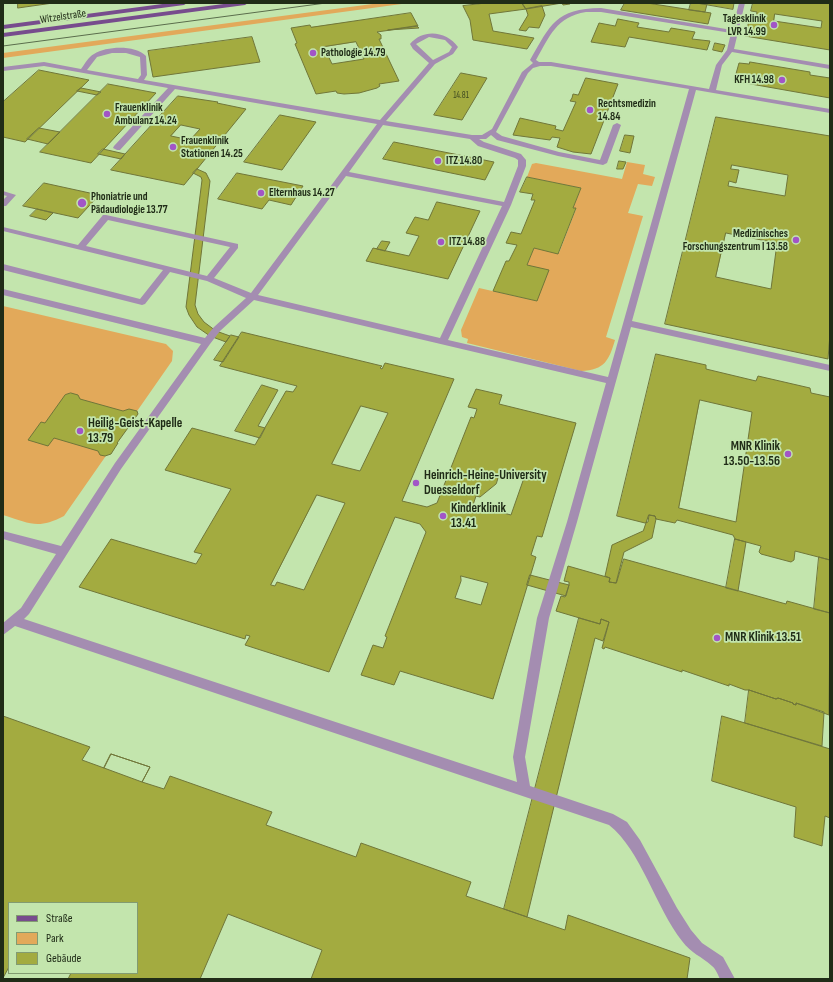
<!DOCTYPE html>
<meta charset="utf-8">
<style>
body{margin:0}
#map{position:relative;width:833px;height:982px;overflow:hidden;background:#c3e5ad;font-family:"Sofia Sans Condensed",sans-serif}
canvas{display:block}
.frame{position:absolute;inset:0;border:4px solid #202c17;pointer-events:none}
.legend{position:absolute;left:8px;top:902px;width:130px;height:72px;box-sizing:border-box;background:#c3e5ad;border:1px solid #829b71;margin:0;padding:5px 7px;list-style:none;font-size:12px;color:#202c17}
.legend li{display:flex;align-items:center;gap:8px;height:20px}
.legend b{width:20px;border:1px solid #829b71}
</style>
<div id="map">
<canvas width="833" height="982"></canvas>
<div class="frame"></div>
<ul class="legend">
<li><b style="height:5px;background:#774c8d"></b>Straße</li>
<li><b style="height:11px;background:#e2a95a"></b>Park</li>
<li><b style="height:11px;background:#a3ab40"></b>Gebäude</li>
</ul>
</div>
<script>
const ctx = document.querySelector('canvas').getContext('2d');
ctx.lineJoin = 'round';
function fill(path, color) { ctx.fillStyle = color; ctx.fill(path, 'evenodd'); }
function trace(path, color, width, dash) { ctx.strokeStyle = color; ctx.lineWidth = width; ctx.lineCap = dash ? 'butt' : 'round'; ctx.setLineDash(dash || []); ctx.stroke(path); }
function drawText(font, color, halo, rows, align = 'center') {
  ctx.font = font + ' "Sofia Sans Condensed",sans-serif'; ctx.lineWidth = 3.5; ctx.setLineDash([]); ctx.textBaseline = 'middle'; ctx.strokeStyle = halo; ctx.fillStyle = color; for (const [text, x, y, turn = 0] of rows) {
    ctx.save(); ctx.translate(x, y); ctx.rotate((+turn || 0) * Math.PI / 180); ctx.textAlign = isNaN(turn) ? turn : align; if (halo) ctx.strokeText(text, 0, 0); ctx.fillText(text, 0, 0); ctx.restore();
  }
}
fill(new Path2D(`
 M380,3H409L3,58V53Z
 M627,162L645,165L643,174L655,177L652,186L638,184L628,213L643,216L606,337L615,340C609,360 605,370 581,371L467,343L468,339L462,337L461,330L479,288L537,301L527,265L534,248L559,253L576,209L573,208L581,188L527,177L532,164L536,163L622,179Z
 M3,306L166,344L173,351L172,361L64,516C37,530 30,523 3,515Z`), '#e2a95a');
const building = new Path2D(`
 M18,3H53L18,8Z
 M486,3H522L526,9L489,14L493,31L534,38L527,49L473,40L470,20L463,6Z
 M522,3H569L570,4L563,5L562,3L526,9Z
 M625,3H647L711,13L708,24L621,10Z
 M691,3L707,4L705,12L689,10Z
 M697,3H734L733,9Z
 M753,3H830V50L745,36L750,17L756,18L757,12L751,11ZM775,14L822,21L821,28L774,21Z
 M542,6L545,15L539,28L529,27L526,31L519,30L528,15L526,9Z
 M411,13L418,26L377,32L381,35V39H379L399,81L379,84L380,86L377,88L359,93L344,94L337,93L336,91L316,94L295,44L297,43L291,28L310,25L311,27ZM356,42L364,59L332,64L324,47Z
 M618,19L639,23L637,27L669,32L671,28L695,32L692,39L710,41L707,50L629,37L625,47L591,42L599,23L615,26Z
 M417,26L419,28L388,30Z
 M252,37L260,62L153,77L148,51Z
 M715,43L725,45L722,52L713,50Z
 M750,62L810,72V75L830,78V98L734,81L739,63L749,64Z
 M39,70L89,80L25,142L3,137V102Z
 M461,73L487,78L462,120L434,115Z
 M586,78L618,84L591,154L573,152L557,147L560,138L552,137L550,140L513,135L520,118L556,126L555,129L563,131L576,102L570,101L572,98L573,94L578,95Z
 M108,84L156,93L91,163L40,152Z
 M81,88L101,92L97,95L77,91Z
 M178,96L218,102L217,103L246,109L184,185L111,170ZM181,125L200,129L190,140L171,136Z
 M280,115L316,122L282,170L244,162Z
 M716,117L830,136V334L828,359L665,324ZM732,165L788,175L785,196L728,186L729,181L736,183L739,170L731,169ZM726,233L777,243L771,289L716,277Z
 M39,128L60,132L48,144L27,139Z
 M625,135L634,136L630,153L620,151Z
 M394,142L494,162L485,180L383,159Z
 M103,149L125,154L121,159L98,154Z
 M619,161L626,162L623,169H617Z
 M197,169L206,173L210,181L195,305L198,314L204,322L216,331L230,336L226,342L210,336L197,327L189,315L186,307L202,180L201,177L193,173Z
 M237,173L303,186L291,205L269,200L262,209L218,199Z
 M527,177L581,188L573,208H576L558,254L534,248L527,265L549,270L537,301L493,291L506,261H509L517,245L506,243L511,232L521,234L535,200H531L533,194L520,192Z
 M44,183L99,195L78,218L23,206Z
 M437,202L480,211L448,279L366,261L373,248L409,256L419,236L406,233L415,217L428,220Z
 M37,209L53,213L46,220L30,216Z
 M382,241L390,242L385,251L377,249Z
 M242,332L382,366L380,368L382,369L385,363L454,379L402,501L427,507L437,503L471,417L474,418L477,409L468,407L476,389L502,395L499,404L576,423L542,537L537,536L531,555L536,557L493,699L400,671L394,685L361,675L373,645L383,648L387,637L385,636L426,532L420,524L395,517L329,672L245,645L250,636L246,635L245,639L79,587L111,539L196,564L202,554L194,552L231,489L165,470L192,428L255,445L286,391L293,392L297,386L220,366ZM361,406L388,413L360,471L332,464ZM501,469L525,475L511,515L473,505L476,496L480,497L496,484ZM317,495L345,503L304,590L277,582L275,586L271,585ZM461,576L488,583L481,605L455,598L461,581Z
 M231,335L239,337L223,362L214,360Z
 M656,354L706,365V369L756,381L758,376L810,388L811,393L830,397V560L795,551L794,560L791,562L761,554L759,552L761,546L735,539L733,535L677,520L675,523L656,519L655,516L649,515L648,522L645,523L617,516ZM700,400L752,412L736,522L679,508Z
 M262,385L278,390L258,426L265,428L260,438L235,431Z
 M71,393L78,395L80,399L123,411L129,409L137,411L138,414L117,443H118L111,454L105,456L100,455L98,451L54,438L48,446L28,440L41,422L45,423L65,395Z
 M649,515L655,516L656,519L652,538L624,552L616,583L609,582L610,578L605,576L612,545L643,531Z
 M735,539L746,542L738,591L726,588Z
 M819,557L830,560V613L814,609Z
 M624,559L786,604L787,601L830,613L829,715L796,703V705L793,704V703L778,698L776,699L749,690H745L729,684V686L682,670V672L605,647L604,649L602,648L609,622L601,619L600,624L556,611L561,596L565,597L569,585V582L564,581L568,566L610,578L609,582L616,583Z
 M530,575L569,585L566,596L527,585Z
 M579,618L600,624L601,619L609,622L603,641L595,638L527,917L504,909Z
 M749,690L776,699L778,698L793,703V704L796,705V703L824,712L822,746L745,723Z
 M3,716L90,747L82,760L104,768L111,754L150,767L142,782L164,789L170,776L272,812L266,825L356,857L361,843L471,882L466,896L565,930L568,915L690,958L687,979H311L322,950L228,914L200,979H68L71,973H137V903H9V967L3,978Z
 M722,716L830,749V818L825,816L822,846L794,837L796,807L712,781Z
 M111,754L150,767L142,782L104,768Z`);
fill(building, '#a3ab40');
trace(building, '#707639', 1);
fill(new Path2D(`
 M739,3H745L734,49L830,65V69L732,52L722,65L716,90L830,109V113L696,90L632,321L830,365V371L631,327L577,522L549,618L525,757L530,786L613,814L627,822L640,840L677,908L691,930L702,943L723,957L735,979H720C718,975 716,969 712,966C701,956 692,954 682,941C656,908 641,850 609,825L15,626L3,635V623L21,608L56,554L3,539V531L61,546L115,463L201,344L3,295V289L205,338L214,327L246,298L207,281L170,272L145,304L142,305L3,270V264L140,299L163,270L3,231V227L78,245L103,215H106L238,244V248L214,278L251,293L377,124L175,89L120,150H117L113,148L114,146L168,88L44,66L3,71V67L44,62L81,69C85,64 88,57 94,54C107,46 135,45 146,56L147,75L144,80L380,120L429,63L413,49L410,44C423,28 447,31 458,47L453,54L435,64L386,121L472,135H482L492,129L522,72L533,63L530,60C551,24 555,9 601,8L732,30ZM586,12H601L731,33L727,50L716,65L709,89L551,62H539L536,60C550,36 556,17 586,12ZM429,37L445,40L452,47L449,52L433,60L416,44ZM112,53H126L140,57L141,75L138,79L87,70L97,57ZM540,66H551L689,89L608,377L448,340L511,205L526,166V160L521,154L484,142L479,139H486L491,135L497,140L558,156L603,165L607,163L621,125L617,123L613,125L600,160L559,152L502,136L496,132L528,73L533,68ZM383,125L470,139L478,146L515,158L518,160V166L504,202L349,172ZM346,176L502,206L440,338L258,295ZM108,220L230,247L207,276L86,246ZM254,300L606,383L567,522L537,618L513,757L517,782L24,619L29,614L121,469L210,344L220,331Z
 M3,191L16,195L6,206H3V200L7,196L3,195Z`), '#a48db1');
fill(new Path2D(`
 M170,3H187L184,5L3,29V25Z
 M231,3H248L245,5L3,37V33Z`), '#774c8d');
trace(new Path2D(`
 M3,46L326,3`), '#5a6d4c', 1);
for (const [x, y, r, color] of [
 [774,25,4,"#a255c7"],
 [313,53,4,"#a255c7"],
 [782,80,4,"#a255c7"],
 [590,110,4,"#a255c7"],
 [107,114,4,"#a255c7"],
 [173,147,4,"#a255c7"],
 [438,161,4,"#a255c7"],
 [261,193,4,"#a255c7"],
 [82,203,5,"#a255c7"],
 [796,240,4,"#a255c7"],
 [441,242,4,"#a255c7"],
 [80,431,4,"#a255c7"],
 [788,454,4,"#a255c7"],
 [416,483,4,"#a255c7"],
 [443,516,4,"#a255c7"],
 [717,638,4,"#a255c7"]
]) { const dot = new Path2D(); dot.arc(x, y, r, 0, 2 * Math.PI); ctx.fillStyle = color; ctx.fill(dot); trace(dot, '#c3e5ad', 1.5); }
drawText('9px', '#414c21', null, [
 ["14.81",461,96]
]);
drawText('11px', '#202c17', '#c3e5ad', [
 ["Witzelstraße",63,17,-8]
]);
drawText('bold 11px', '#202c17', '#c3e5ad', [
 ["Tagesklinik",766,19,"right"],
 ["LVR 14.99",766,32,"right"],
 ["Pathologie 14.79",321,53],
 ["KFH 14.98",774,80,"right"],
 ["Rechtsmedizin",598,104],
 ["14.84",598,117],
 ["Frauenklinik",115,108],
 ["Ambulanz 14.24",115,121],
 ["Frauenklinik",181,141],
 ["Stationen 14.25",181,154],
 ["ITZ 14.80",446,161],
 ["Elternhaus 14.27",269,193],
 ["Phoniatrie und",91,197],
 ["Pädaudiologie 13.77",91,210],
 ["Medizinisches",788,234,"right"],
 ["Forschungszentrum I 13.58",788,247,"right"],
 ["ITZ 14.88",449,242]
], 'left');
drawText('bold 13px', '#202c17', '#c3e5ad', [
 ["Heilig-Geist-Kapelle",88,424],
 ["13.79",88,439],
 ["MNR Klinik",780,447,"right"],
 ["13.50-13.56",780,462,"right"],
 ["Heinrich-Heine-University",424,476],
 ["Duesseldorf",424,491],
 ["Kinderklinik",451,509],
 ["13.41",451,524],
 ["MNR Klinik 13.51",725,638]
], 'left');
</script>
